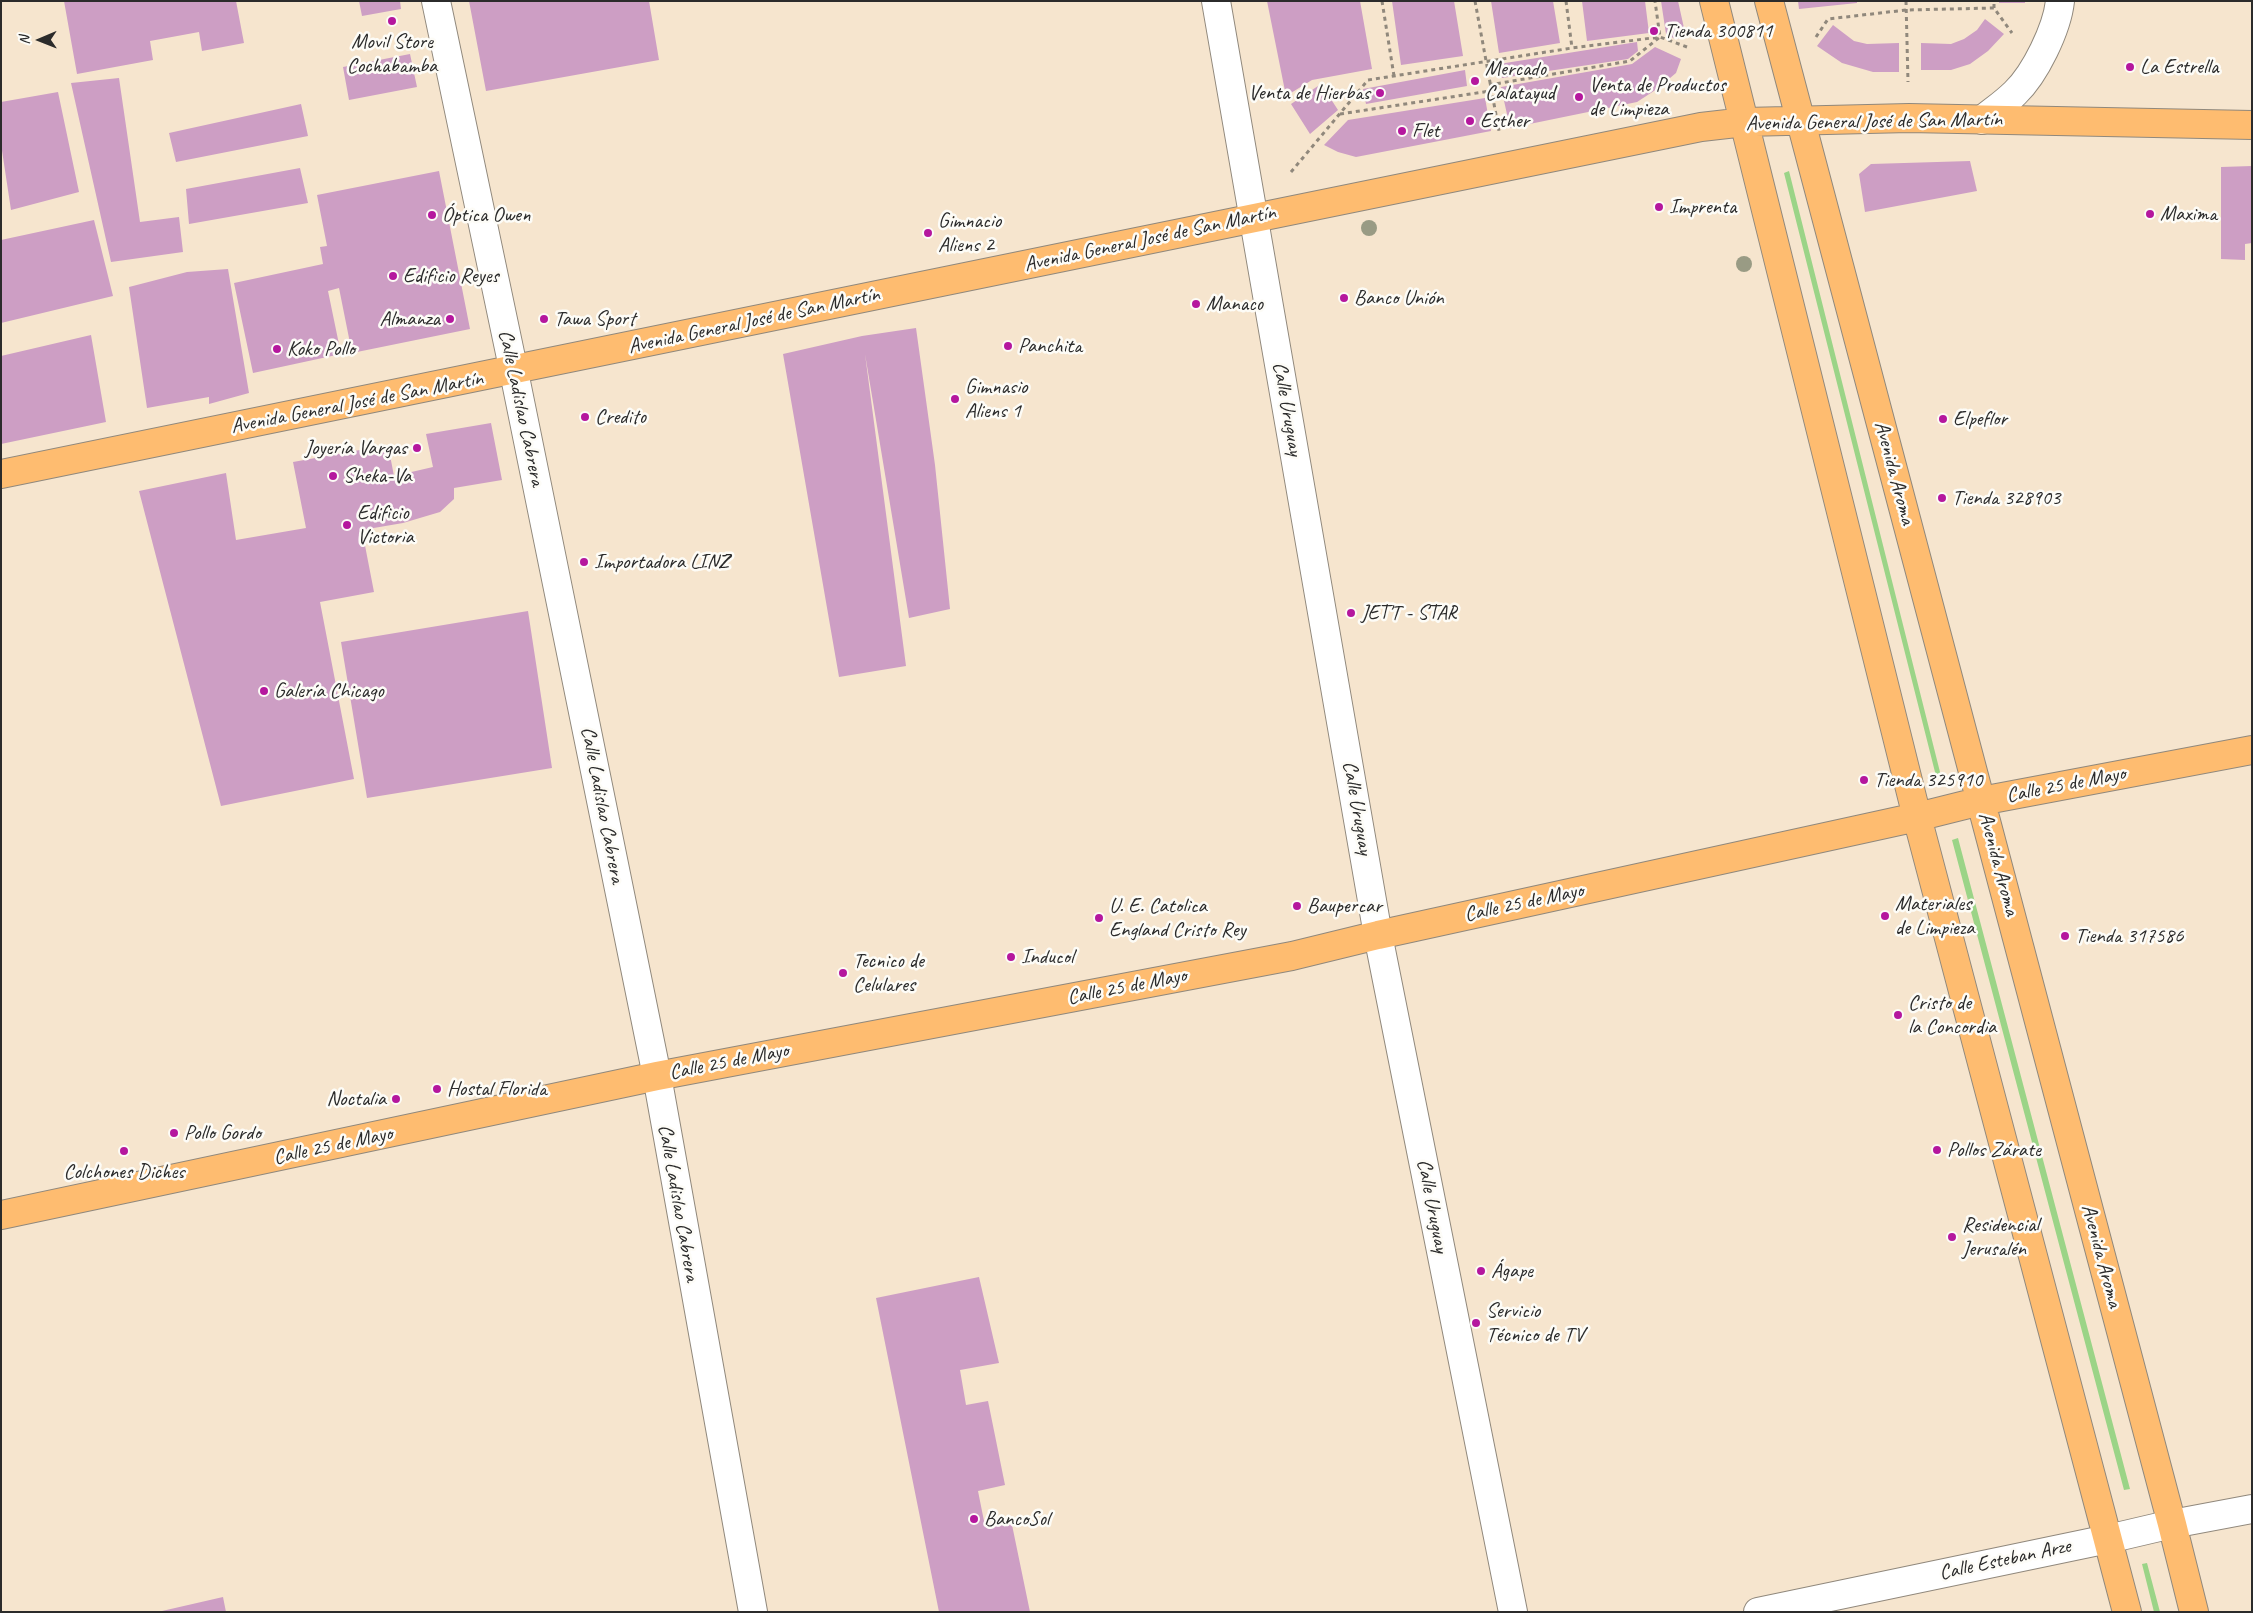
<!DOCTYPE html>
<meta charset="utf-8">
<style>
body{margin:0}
#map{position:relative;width:2253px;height:1613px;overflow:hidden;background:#f6e5ce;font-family:Caveat,sans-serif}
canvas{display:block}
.frame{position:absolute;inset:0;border:2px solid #2b2b2b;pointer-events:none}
.north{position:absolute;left:15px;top:15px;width:50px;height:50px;-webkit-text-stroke:4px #fdfcf7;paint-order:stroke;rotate:269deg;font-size:14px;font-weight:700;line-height:20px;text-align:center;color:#2b2b2b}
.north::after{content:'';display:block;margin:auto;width:18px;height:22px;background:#2b2b2b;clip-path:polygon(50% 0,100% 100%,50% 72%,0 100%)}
</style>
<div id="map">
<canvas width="2253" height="1613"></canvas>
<div class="frame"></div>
<div class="north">N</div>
</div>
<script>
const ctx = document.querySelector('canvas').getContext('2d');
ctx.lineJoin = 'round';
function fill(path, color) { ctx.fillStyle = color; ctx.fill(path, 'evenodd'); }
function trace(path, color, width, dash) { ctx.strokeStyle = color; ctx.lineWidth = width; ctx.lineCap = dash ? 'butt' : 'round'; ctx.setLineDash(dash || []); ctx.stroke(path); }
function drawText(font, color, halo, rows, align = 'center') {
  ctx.font = font + ' Caveat,sans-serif'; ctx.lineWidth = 5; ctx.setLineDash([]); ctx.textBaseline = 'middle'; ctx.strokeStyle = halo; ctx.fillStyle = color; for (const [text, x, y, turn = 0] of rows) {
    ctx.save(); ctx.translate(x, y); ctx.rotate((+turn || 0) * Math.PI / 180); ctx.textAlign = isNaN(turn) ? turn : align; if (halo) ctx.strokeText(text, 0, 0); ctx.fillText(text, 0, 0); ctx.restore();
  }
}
fill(new Path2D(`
 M1789,171L1941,776H1936L1784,173Z
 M1958,838L2130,1489L2124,1490L1952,840Z
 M2147,1563L2160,1612H2154L2142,1564Z`), '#9bd487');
fill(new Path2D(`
 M64,1H236L244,43L202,51L199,32L150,41L153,60L77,74Z
 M359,1H400L401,9L362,16Z
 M469,1H649L659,60L486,91Z
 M1267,1H1360L1372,69L1312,80L1286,96Z
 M1392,1H1454L1463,56L1401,65Z
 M1491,1H1553L1560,43L1499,53Z
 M1582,1H1645L1649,33L1587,41Z
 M1661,1H1678L1686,37L1675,39L1666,34Z
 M1798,1H1857V3L1799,9Z
 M1999,1H2025V3H1999Z
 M1985,19L2004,34L1988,51L1970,64L1951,70H1921V43L1951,44L1964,39L1977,30Z
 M1833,25L1854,41L1867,44L1899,43V72H1873L1842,63L1817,46Z
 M1637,42L1638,51L1628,59L1502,78L1499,64Z
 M1655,47L1681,59L1676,73L1657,89L1637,102L1510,128L1501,87L1632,64Z
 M410,54L417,87L349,100L343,67Z
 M1465,70L1467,86L1366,104L1363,89Z
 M119,78L140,222L179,217L183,252L111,262L71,83Z
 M1321,84L1338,110L1310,134L1291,104Z
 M58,92L79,192L11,210L1,144V102Z
 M1485,98L1491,131L1356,157L1338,152L1324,145L1348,120Z
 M301,104L308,136L176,162L169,133Z
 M1970,161L1977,191L1865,212L1859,174L1871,164Z
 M2252,166V243L2245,244V260L2221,259V167Z
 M300,168L308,203L189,224L186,189Z
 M439,171L470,329L352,353L339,288L328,291L341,354L253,373L234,283L323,264L320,247L327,246L317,195Z
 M94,220L113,296L1,323V240Z
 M228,269L249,393L209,404V397L147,408L129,287L187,272Z
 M916,328L935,465L950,609L909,618L865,354L906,666L839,677L783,354L862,336Z
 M91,335L106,422L1,444V356Z
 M491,423L502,480L454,488V499L440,512L403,523L362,530L374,592L320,602L354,779L221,806L139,491L226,473L236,540L306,528L293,462L388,445L394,476L433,467L426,434Z
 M528,611L552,768L367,798L341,642Z
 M979,1277L999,1363L960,1370L966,1405L988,1401L1005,1485L978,1491L985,1526L1011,1520L1030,1612H939L876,1298Z
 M223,1597L226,1612H162V1611Z`), '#cd9ec4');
const minor = new Path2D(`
 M436,1L514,372L657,1076L753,1612
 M1216,1L1378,935L1513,1612
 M1982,120C1993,111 2005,103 2015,93C2035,74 2057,29 2060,1
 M1758,1612L2108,1539L2172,1524L2252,1509`);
const major = new Path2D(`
 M1714,1L1917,817L2127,1612
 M1769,1L2172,1524L2194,1612
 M1,474C568,361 1134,241 1701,127L1745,122L1909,118L2252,125
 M1,1215L657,1076L1292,956L1378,935L1917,817L1981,801L2252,750`);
trace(minor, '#90887c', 30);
trace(major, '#90887c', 30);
trace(new Path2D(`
 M1382,1L1394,76
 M1475,1L1499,131
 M1566,1L1572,48
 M1906,1L1908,82
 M1994,8V1
 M1816,37L1828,19L1906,10L1994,8L2012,33
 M1489,85L1630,61L1660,37L1655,1
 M1340,114L1490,91
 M1291,172L1368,80L1572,48L1660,37L1687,47`), '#90887c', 3, [4, 4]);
trace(minor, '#fff', 28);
trace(major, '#febc70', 28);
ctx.fillStyle = '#999b84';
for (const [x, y] of [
 [1369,228],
 [1744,264]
]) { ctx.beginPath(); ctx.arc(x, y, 8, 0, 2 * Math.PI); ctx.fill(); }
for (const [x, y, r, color] of [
 [392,21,5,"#b5179e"],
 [1654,31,5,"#b5179e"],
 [2130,67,5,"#b5179e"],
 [1475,81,5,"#b5179e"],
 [1380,93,5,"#b5179e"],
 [1579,97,5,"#b5179e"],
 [1470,121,5,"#b5179e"],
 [1402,131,5,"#b5179e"],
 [1659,207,5,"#b5179e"],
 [2150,214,5,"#b5179e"],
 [432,215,5,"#b5179e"],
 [928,233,5,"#b5179e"],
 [393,276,5,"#b5179e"],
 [1344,298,5,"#b5179e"],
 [1196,304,5,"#b5179e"],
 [450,319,5,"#b5179e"],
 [544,319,5,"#b5179e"],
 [1008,346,5,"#b5179e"],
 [277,349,5,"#b5179e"],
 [955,399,5,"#b5179e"],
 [585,417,5,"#b5179e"],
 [1943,419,5,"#b5179e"],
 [417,448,5,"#b5179e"],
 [333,476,5,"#b5179e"],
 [1942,498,5,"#b5179e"],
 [347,525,5,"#b5179e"],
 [584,562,5,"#b5179e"],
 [1351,613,5,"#b5179e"],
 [264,691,5,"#b5179e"],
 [1864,780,5,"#b5179e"],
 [1297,906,5,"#b5179e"],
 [1885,916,5,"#b5179e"],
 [1099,918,5,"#b5179e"],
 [2065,936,5,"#b5179e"],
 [1011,957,5,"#b5179e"],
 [843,973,5,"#b5179e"],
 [1898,1015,5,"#b5179e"],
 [437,1089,5,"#b5179e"],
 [396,1099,5,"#b5179e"],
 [174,1133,5,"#b5179e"],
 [1937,1150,5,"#b5179e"],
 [124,1151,5,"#b5179e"],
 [1952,1237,5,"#b5179e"],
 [1481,1271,5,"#b5179e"],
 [1476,1323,5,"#b5179e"],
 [974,1519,5,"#b5179e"]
]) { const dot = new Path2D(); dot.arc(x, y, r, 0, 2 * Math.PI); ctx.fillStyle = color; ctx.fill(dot); trace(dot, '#fdfcf7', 2); }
drawText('21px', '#2b2b2b', '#fdfcf7', [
 ["Tienda 300811",1664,31],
 ["Movil Store",392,42,"center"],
 ["Cochabamba",392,66,"center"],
 ["La Estrella",2140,67],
 ["Mercado",1485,69],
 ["Calatayud",1485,93],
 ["Venta de Productos",1589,85],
 ["de Limpieza",1589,109],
 ["Venta de Hierbas",1370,93,"right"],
 ["Esther",1480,121],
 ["Flet",1412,131],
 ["Imprenta",1669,207],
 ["Maxima",2160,214],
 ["Óptica Owen",442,215],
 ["Gimnacio",938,221],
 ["Aliens 2",938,245],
 ["Edificio Reyes",403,276],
 ["Banco Unión",1354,298],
 ["Manaco",1206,304],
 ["Almanza",440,319,"right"],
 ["Tawa Sport",554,319],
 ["Panchita",1018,346],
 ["Koko Pollo",287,349],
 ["Gimnasio",965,387],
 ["Aliens 1",965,411],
 ["Credito",595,417],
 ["Elpeflor",1953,419],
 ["Joyería Vargas",407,448,"right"],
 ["Sheka-Va",343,476],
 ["Tienda 328903",1952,498],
 ["Edificio",357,513],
 ["Victoria",357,537],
 ["Importadora LINZ",594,562],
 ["JET'T - STAR",1361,613],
 ["Galería Chicago",274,691],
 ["Tienda 325910",1874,780],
 ["Materiales",1895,904],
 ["de Limpieza",1895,928],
 ["U. E. Catolica",1109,906],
 ["England Cristo Rey",1109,930],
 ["Baupercar",1307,906],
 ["Tienda 317586",2075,936],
 ["Inducol",1021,957],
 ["Tecnico de",853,961],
 ["Celulares",853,985],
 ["Cristo de",1908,1003],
 ["la Concordia",1908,1027],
 ["Hostal Florida",447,1089],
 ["Noctalia",386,1099,"right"],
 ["Pollo Gordo",184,1133],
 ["Pollos Zárate",1947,1150],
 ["Colchones Diches",124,1172,"center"],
 ["Residencial",1962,1225],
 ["Jerusalén",1962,1249],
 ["Ágape",1491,1271],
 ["Servicio",1486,1311],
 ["Técnico de TV",1486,1335],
 ["BancoSol",984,1519]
], 'left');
drawText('21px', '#2b2b2b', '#fdfcf7', [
 ["Avenida General José de San Martín",1874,122,-1],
 ["Avenida General José de San Martín",1150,239,-12],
 ["Avenida General José de San Martín",754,321,-12],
 ["Avenida General José de San Martín",357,403,-11],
 ["Calle Ladislao Cabrera",521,408,78],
 ["Calle Uruguay",1287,409,80],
 ["Avenida Aroma",1894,473,75],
 ["Calle 25 de Mayo",2066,785,-11],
 ["Calle Ladislao Cabrera",602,805,79],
 ["Calle Uruguay",1357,808,80],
 ["Avenida Aroma",1998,864,75],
 ["Calle 25 de Mayo",1524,903,-12],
 ["Calle 25 de Mayo",1127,987,-11],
 ["Calle 25 de Mayo",729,1062,-11],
 ["Calle 25 de Mayo",333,1146,-12],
 ["Calle Ladislao Cabrera",678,1203,80],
 ["Calle Uruguay",1432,1206,79],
 ["Avenida Aroma",2101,1256,75],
 ["Calle Esteban Arze",2005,1560,-12]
]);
</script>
